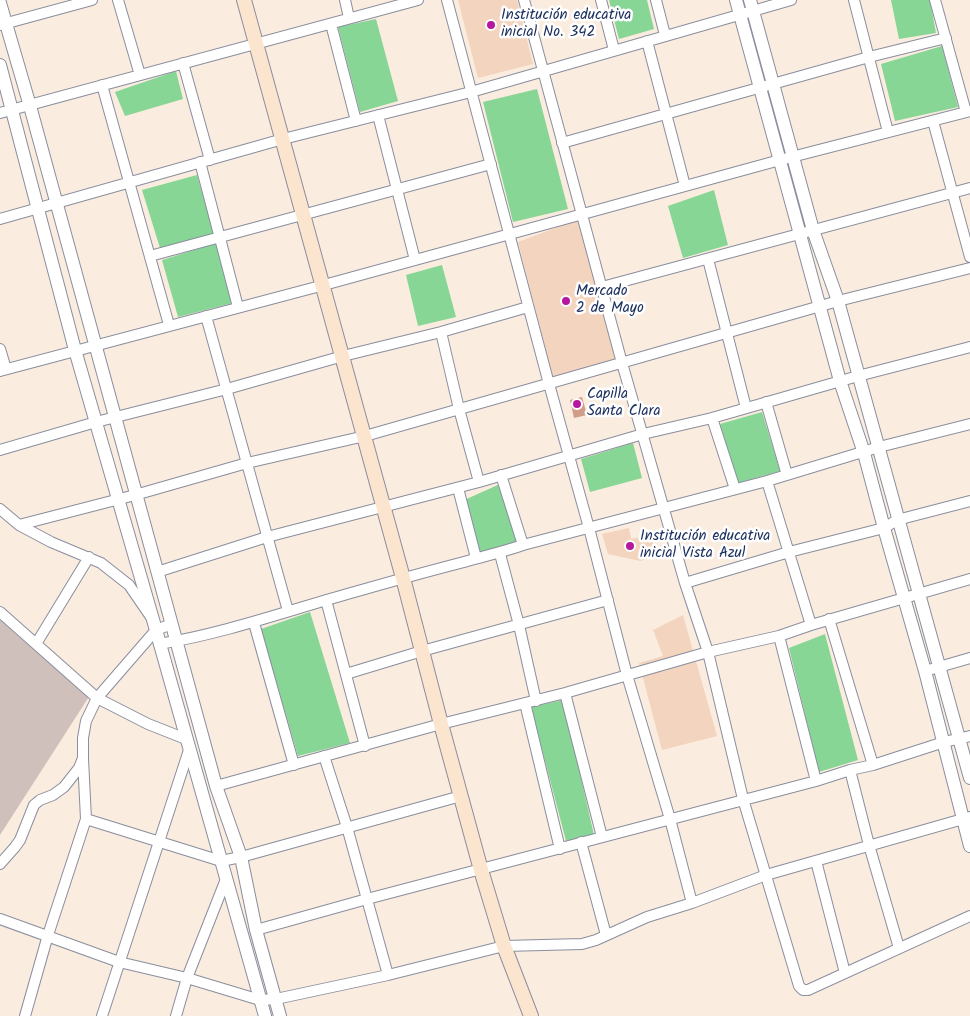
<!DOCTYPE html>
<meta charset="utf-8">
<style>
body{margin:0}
canvas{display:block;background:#faecde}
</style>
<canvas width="970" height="1016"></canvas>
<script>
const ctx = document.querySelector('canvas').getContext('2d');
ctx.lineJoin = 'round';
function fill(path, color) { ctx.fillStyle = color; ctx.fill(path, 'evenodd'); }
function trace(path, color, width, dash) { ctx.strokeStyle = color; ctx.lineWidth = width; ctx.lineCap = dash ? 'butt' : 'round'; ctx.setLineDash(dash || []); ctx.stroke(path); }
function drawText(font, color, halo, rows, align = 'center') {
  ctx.font = font + ' Kalam,sans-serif'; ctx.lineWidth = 5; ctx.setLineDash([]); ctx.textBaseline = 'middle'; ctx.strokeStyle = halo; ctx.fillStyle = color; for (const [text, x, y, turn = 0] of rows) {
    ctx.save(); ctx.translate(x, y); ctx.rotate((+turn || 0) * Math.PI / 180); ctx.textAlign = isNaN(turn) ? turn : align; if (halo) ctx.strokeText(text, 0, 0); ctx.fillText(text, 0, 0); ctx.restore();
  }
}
fill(new Path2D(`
 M458,0H517L533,64L478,78Z
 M579,219L615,359L553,378L518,242Z
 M629,528L631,539L651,535L656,557L640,561L608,554L602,534Z
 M683,615L717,736L662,750L639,663L663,656L653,630Z`), '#f3d4bf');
fill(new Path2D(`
 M0,609L92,692L0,835Z`), '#cfc0bb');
fill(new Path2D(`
 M609,0H647L654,29L619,39Z
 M891,0H930L936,33L899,39Z
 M376,19L398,101L360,112L338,27Z
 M942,46L958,107L895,121L881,64Z
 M176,71L183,99L125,116L115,92Z
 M537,89L568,209L513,222L483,102Z
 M197,175L214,234L160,248L142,190Z
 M714,190L728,245L683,258L668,206Z
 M217,243L233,303L178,317L162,260Z
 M442,265L456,317L418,326L406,275Z
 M762,412L780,471L738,483L720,424Z
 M633,443L642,478L590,492L581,459Z
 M500,484L520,541L477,553L462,501Z
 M310,612L350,743L298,756L261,629Z
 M825,634L858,760L819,772L789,648Z
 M563,700L594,835L566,841L531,707Z`), '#87d695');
fill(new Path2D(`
 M582,397L587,415L574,418L570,400Z`), '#d19d89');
const minor = new Path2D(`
 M118,0L140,75
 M345,0L349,18
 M447,0L549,384L589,528L627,675L670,819L692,903
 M524,0L622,363L685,583L708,652L743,799L799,986L803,990H808L970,916
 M601,0L614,50
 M656,0L665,35
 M854,0L888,132
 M935,0L966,112
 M331,24L356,121
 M0,25L92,0
 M647,41L685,186
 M183,63L210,160
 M102,85L169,325
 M0,113L418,0
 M378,115L415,260
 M933,121L970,257
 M562,143L869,57L946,38
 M200,162L238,307
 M0,219L283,139L471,92L791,0
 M150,256L491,164
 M708,259L746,408
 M602,287L970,188
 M206,316L288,611
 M441,332L459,409L479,482
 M0,349L6,369
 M0,371L324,285L780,160L970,111
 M766,402L787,475
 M712,418L735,489
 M0,450L96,422L227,389L343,356L441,332L528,307
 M501,475L523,545
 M767,481L811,625
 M458,488L476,558
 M0,509L19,525L51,542L101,563L129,585L151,617
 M19,525L135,495L247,463L365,436L838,301L970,268
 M500,554L519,625L536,701
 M157,572L267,537L479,482L643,434L712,418L858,376L970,347
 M685,583L789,552L884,528L897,520L970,501
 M326,600L365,746
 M0,612L97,698L148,724L186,739
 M829,619L873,765
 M254,623L294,765
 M779,636L816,781
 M36,644L89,557
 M159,644C227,633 292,609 358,591C393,581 429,571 464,562C484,556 503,552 523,545L767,481L879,447L970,424
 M925,671L970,658
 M346,674L422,651L608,600
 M565,693L602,837
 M525,703L560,849
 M324,756L347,827L388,975
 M850,770L869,845L899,948
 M216,786L441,724L565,693L708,652L779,636L811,625L970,579
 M86,819L221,861L241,857L461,796
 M581,842L606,935
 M816,861L845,973
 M0,864L15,847L20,840L34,805L40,800L53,795L64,787L79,768L83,758V738L86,721L97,698L156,630L172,624
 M0,919L119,962L187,978L260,1000L276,999L388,975L504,946L582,944L596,940L647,917L692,903L766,875L970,817
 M256,930L367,899L816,781L850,770L873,765L944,742L970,736
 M25,1016L48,935L86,819L83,759
 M102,1016L189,750
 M176,1016L187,978L226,879`);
const tertiary = new Path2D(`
 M736,0L840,381L864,453L884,528L925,671L970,846
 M750,0L813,230L838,301L970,778
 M0,3L30,106L216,786L241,857L256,930L280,1016
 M0,65L75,350L156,630L265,1016`);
const secondary = new Path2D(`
 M244,0L403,578L441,724L481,870L504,946L531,1016`);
trace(minor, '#8a8e9e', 12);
trace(tertiary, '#8a8e9e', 14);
trace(secondary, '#8a8e9e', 16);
trace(minor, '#fff', 10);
trace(tertiary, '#fff', 12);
trace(secondary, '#fce5cf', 14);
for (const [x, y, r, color] of [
 [491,25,5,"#b5179e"],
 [566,301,5,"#b5179e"],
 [577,404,5,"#b5179e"],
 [630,546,5,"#b5179e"]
]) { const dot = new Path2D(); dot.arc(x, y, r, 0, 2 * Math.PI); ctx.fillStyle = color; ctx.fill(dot); trace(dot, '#fff', 2); }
drawText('15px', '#1b2f5e', '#fff', [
 ["Institución educativa",501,16],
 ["inicial No. 342",501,33],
 ["Mercado",576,292],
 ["2 de Mayo",576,309],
 ["Capilla",587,395],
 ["Santa Clara",587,412],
 ["Institución educativa",640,537],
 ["inicial Vista Azul",640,554]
], 'left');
</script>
